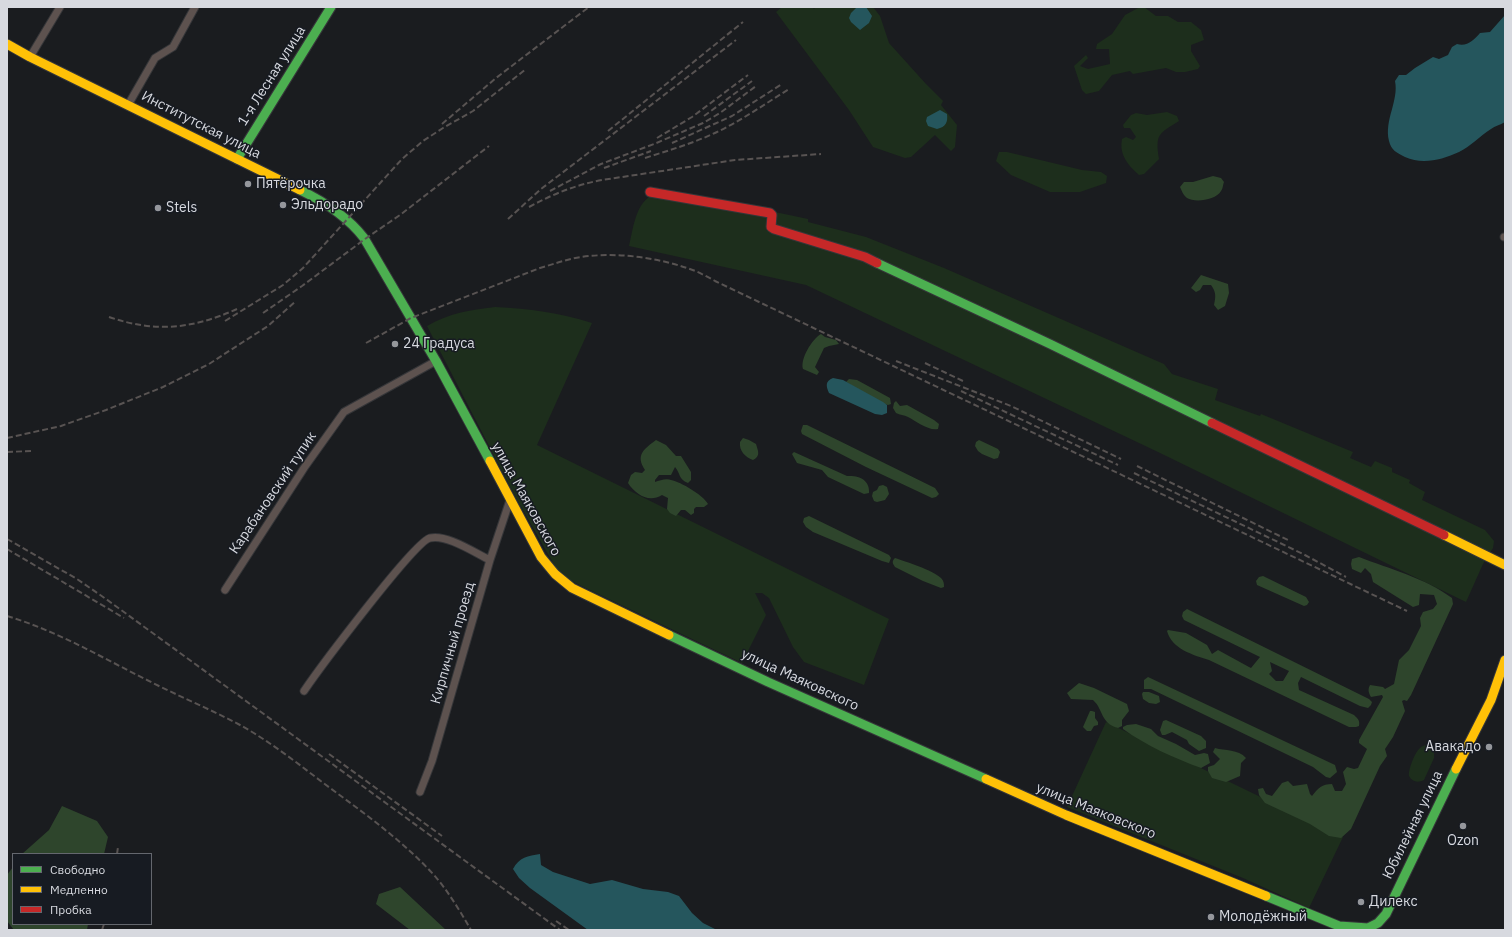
<!DOCTYPE html>
<meta charset="utf-8">
<style>
body{margin:0}
#map{position:relative;width:1512px;height:937px;overflow:hidden;background:#1a1c1f;font-family:"IBM Plex Sans",sans-serif}
canvas{display:block}
.frame{position:absolute;inset:0;border:8px solid #d7d9df;pointer-events:none}
.legend{position:absolute;left:12px;top:853px;width:140px;height:72px;box-sizing:border-box;background:#171b22;border:1px solid #64676e;margin:0;padding:5px 7px;list-style:none;font-size:12px;color:#d7d9df}
.legend li{display:flex;align-items:center;gap:8px;height:20px}
.legend b{width:20px;border:1px solid #64676e}
</style>
<div id="map">
<canvas width="1512" height="937"></canvas>
<div class="frame"></div>
<ul class="legend">
<li><b style="height:5px;background:#4caf50"></b>Свободно</li>
<li><b style="height:5px;background:#ffc107"></b>Медленно</li>
<li><b style="height:5px;background:#c62828"></b>Пробка</li>
</ul>
</div>
<script>
const ctx = document.querySelector('canvas').getContext('2d');
ctx.lineJoin = 'round';
function fill(path, color) { ctx.fillStyle = color; ctx.fill(path, 'evenodd'); }
function trace(path, color, width, dash) { ctx.strokeStyle = color; ctx.lineWidth = width; ctx.lineCap = dash ? 'butt' : 'round'; ctx.setLineDash(dash || []); ctx.stroke(path); }
function drawText(font, color, halo, rows, align = 'center') {
  ctx.font = font + ' "IBM Plex Sans",sans-serif'; ctx.lineWidth = 3; ctx.setLineDash([]); ctx.textBaseline = 'middle'; ctx.strokeStyle = halo; ctx.fillStyle = color; for (const [text, x, y, turn = 0] of rows) {
    ctx.save(); ctx.translate(x, y); ctx.rotate((+turn || 0) * Math.PI / 180); ctx.textAlign = isNaN(turn) ? turn : align; if (halo) ctx.strokeText(text, 0, 0); ctx.fillText(text, 0, 0); ctx.restore();
  }
}
fill(new Path2D(`
 M782,7H812L814,9L816,7H873L880,16L889,43L926,84L943,101L941,105L957,125L955,147L951,151L935,135L911,157L905,158L873,147L849,110L776,12Z
 M1140,7H1144L1156,16H1168L1178,22H1191L1201,30L1204,40L1191,45V51L1200,66L1198,69L1185,72H1176L1166,68L1133,74L1130,71L1112,75L1099,91L1086,94L1082,90L1074,66L1086,55L1088,58L1080,66L1088,69L1110,64L1109,49H1096L1097,44L1112,34L1125,15Z
 M1167,112L1177,116L1179,121C1159,134 1155,133 1159,159L1144,174L1139,175C1128,165 1119,155 1122,139L1126,137L1133,140L1136,137L1130,128H1124L1123,125L1131,115L1136,113L1147,115Z
 M999,152H1007L1082,170L1101,172L1107,176L1106,183L1080,192H1050L1011,175L996,161Z
 M651,196L775,212L808,219V222L866,237L944,268L1164,364L1172,374L1218,389L1215,400L1260,416L1261,414L1353,452L1350,458L1371,467L1375,461L1392,468V472L1410,480L1409,483L1425,492L1422,500L1485,530L1494,541L1493,548L1483,564L1466,602L1158,452L806,285L629,246C633,230 635,205 651,196Z
 M495,307C530,309 558,312 592,323L537,445L889,619L864,685L804,662L793,647L769,598L762,593H755L766,615L742,663L569,580L556,568L516,498L427,326C450,313 469,310 495,307Z
 M1106,722L1343,837L1309,908L1243,878L1067,807Z
 M1426,745L1429,746L1434,751V758L1424,780C1418,783 1412,782 1409,776C1408,770 1415,752 1420,748C1422,746 1423,746 1426,745Z`), '#1d2e1c');
fill(new Path2D(`
 M1213,176L1221,178L1224,182C1223,184 1223,189 1221,191C1216,200 1195,203 1187,198C1183,195 1182,191 1180,187L1184,182H1193Z
 M1201,275L1228,284L1229,293L1225,306L1218,310L1214,305C1216,296 1216,292 1211,285H1203L1200,290L1196,292L1191,288Z
 M821,334L825,337L836,340L839,344L829,346L824,348L815,367L819,372L817,375L803,369C800,359 812,339 821,334Z
 M849,379L857,380L890,398L891,404L888,405L881,403L846,382Z
 M896,401L900,406L907,405L934,420L939,424L938,429C928,431 916,421 908,417C904,415 900,415 896,413L893,408L894,403Z
 M803,425H807L935,488L939,494L936,497L932,498L866,467L802,434L801,431Z
 M743,438L749,440L756,444C758,451 761,456 753,460C745,457 739,451 740,442Z
 M656,440L666,445L676,456H681L691,472V480L688,483C678,479 681,474 675,467L671,475H659L655,480V482C660,480 667,478 671,480C681,482 703,495 708,504L704,507H696L694,509V513L691,515L685,510H681L676,516L670,513L667,509L668,498L662,495C649,503 636,495 628,483L631,475L635,472L642,473L645,470C635,455 644,449 656,440Z
 M979,440L998,449L1000,452L998,458L994,459L982,454L978,451L975,446L976,442Z
 M794,452L847,476C859,475 870,480 869,493L864,494L828,477L822,470L797,463L792,454Z
 M883,485L887,487L889,494L885,500L877,502L874,501L872,496L873,492L877,490L879,486Z
 M809,516L889,555L891,558L889,563L882,561L813,532L806,527L803,522L804,518Z
 M1359,557C1390,569 1425,578 1452,598L1453,604L1411,695L1407,701L1404,700L1402,701L1405,711L1393,737L1385,749L1387,756L1380,766L1351,829L1341,838L1329,836L1310,824L1265,803L1259,795L1258,789L1263,788L1266,794L1272,796L1282,783L1288,781L1293,786L1307,784L1310,794L1312,796C1318,788 1322,784 1332,784L1335,791H1342L1346,784L1343,772L1347,767L1354,769L1358,768L1367,749L1359,743V740L1383,697L1382,695L1371,697C1368,692 1368,689 1370,685L1383,687L1385,689L1394,684L1399,660L1409,650L1421,626L1420,618L1423,612L1433,609L1437,604L1434,595L1420,594L1419,605L1413,607L1373,582L1371,574L1365,568L1361,573L1352,569L1351,564L1352,559Z
 M895,558C907,562 932,570 941,578C944,581 944,584 944,587L941,588L923,581L895,567C892,563 892,561 895,558Z
 M1263,576L1306,597L1309,602L1307,605L1304,606L1257,585L1256,581L1259,577Z
 M1187,609L1369,699L1372,702L1371,705L1368,708L1360,706L1301,677L1298,683L1299,690L1354,715C1358,719 1360,720 1359,726L1356,727H1349L1209,660C1193,655 1172,649 1167,631L1168,630L1186,633L1207,645L1212,654L1218,650L1249,667L1251,668L1260,657L1184,620L1182,616L1183,612ZM1270,662L1289,671L1283,681H1276L1269,674L1272,671Z
 M1148,677L1335,765L1337,772L1330,778L1326,777L1313,767L1151,689H1144V680Z
 M1079,683L1094,688L1127,704L1129,711L1122,720V726L1118,728C1100,723 1104,710 1093,700L1071,699L1067,693Z
 M1143,692H1149L1159,696L1160,702L1156,704L1149,703L1143,699L1142,694Z
 M1090,711H1092L1095,712V718L1098,722V725L1094,726L1091,731H1087L1083,727Z
 M1166,720L1201,736L1206,741V748L1199,751L1189,744L1187,740L1172,732L1165,735H1162L1160,730L1163,721Z
 M1136,724L1151,729L1158,736L1176,744L1195,755L1204,753L1208,754L1210,763L1201,768C1174,758 1147,746 1123,729V727L1127,725Z
 M1215,748C1225,751 1238,749 1246,758L1241,763L1240,776L1226,782L1212,778L1208,771V767L1214,765L1220,759L1213,752Z
 M62,806L97,821L108,837L104,854H22L49,830Z
 M13,867V924H88L87,930H14L7,921V875Z
 M400,887L446,930H410L376,904L379,894Z`), '#2e452c');
fill(new Path2D(`
 M857,7H866L872,16L869,23L860,30L851,22L849,18L851,13Z
 M1505,15V122C1500,125 1495,126 1491,129C1480,136 1470,147 1459,152C1442,160 1422,165 1405,157C1397,153 1391,150 1389,141C1384,120 1399,101 1395,81L1399,75H1406L1415,68L1433,57L1439,59L1448,55L1452,47L1457,44C1467,47 1474,40 1480,33L1490,32Z
 M940,110L947,114C948,122 946,127 937,129L928,126L926,121L927,117Z
 M833,378L843,380L883,402L887,405V413L882,415L875,414L829,393C826,386 825,381 833,378Z
 M540,854L541,865L553,872L590,884L612,880L643,889L668,892L679,896L692,913L703,923L717,930H588L530,888L519,878L513,869C519,857 528,856 540,854Z`), '#25565d');
const street = new Path2D(`
 M30,57L60,7
 M128,105L155,58L173,47L195,7
 M1504,237H1505
 M225,590L304,468L344,412L436,361
 M304,691C319,669 414,542 430,538C447,534 475,553 490,560
 M420,792L432,761L490,560L510,500`);
const fast = new Path2D(`
 M237,159L331,7
 M300,190C325,202 347,216 364,238L436,361L490,461
 M877,263L1050,344L1212,423
 M669,635L768,682L986,779
 M1266,896L1339,926L1368,928L1378,923L1386,914L1456,769`);
const slow = new Path2D(`
 M7,44L30,57L300,190
 M490,461L541,557L555,574L572,588L669,635
 M1444,535L1505,565
 M1456,769L1491,700L1505,660
 M986,779L1066,815L1266,896`);
const jam = new Path2D(`
 M650,192L770,213L772,215L771,227L774,229L865,257L877,263
 M1212,423L1444,535`);
trace(street, '#353639', 9);
trace(fast, '#353639', 11);
trace(slow, '#353639', 11);
trace(jam, '#353639', 11);
trace(street, '#5d524f', 7);
trace(fast, '#4caf50', 9);
trace(slow, '#ffc107', 9);
trace(jam, '#c62828', 9);
trace(new Path2D(`
 M704,116L752,81
 M442,124L496,78L589,7
 M608,131L743,22
 M657,138L692,117L748,75
 M672,143L732,116L782,84
 M645,158C670,150 694,143 717,132C742,120 765,104 789,89
 M604,168L651,151
 M550,191L601,164L654,144L703,123L720,113L756,86
 M529,207C553,194 575,185 602,180L735,160L821,154
 M508,219L541,189L736,40
 M263,313L302,286L365,239L400,215L489,146
 M109,317C156,333 192,329 237,309
 M225,321L283,285L303,268L402,159L423,141L443,128L473,111L526,69
 M366,343L411,318L540,268C554,264 567,259 581,257C616,252 654,257 687,268C697,271 706,276 715,281L1407,611
 M896,361L1011,406L1121,459
 M925,363L963,381
 M961,391L1118,465
 M7,438L61,426L106,410L163,387L209,364L243,342L268,326L296,301
 M7,452L31,451
 M1137,466L1290,541
 M1134,473L1303,554L1346,577
 M7,539L77,579L106,599L560,930
 M7,549L124,618
 M7,616C57,631 101,657 147,680C178,696 210,709 240,725C269,741 296,762 322,782C361,811 401,839 434,875C448,891 460,911 471,930
 M329,754L442,836
 M117,854L118,847
 M556,921L569,930
 M102,930L104,924`), '#585352', 2, [6, 3]);
for (const [x, y, r, color] of [
 [248,184,4,"#95979c"],
 [283,205,4,"#95979c"],
 [158,208,4,"#95979c"],
 [395,344,4,"#95979c"],
 [1489,747,4,"#95979c"],
 [1463,826,4,"#95979c"],
 [1361,902,4,"#95979c"],
 [1211,917,4,"#95979c"]
]) { const dot = new Path2D(); dot.arc(x, y, r, 0, 2 * Math.PI); ctx.fillStyle = color; ctx.fill(dot); trace(dot, '#171b22', 1.5); }
drawText('14px', '#d7d9df', '#171b22', [
 ["1-я Лесная улица",272,76,-58],
 ["Институтская улица",201,125,27],
 ["Карабановский тупик",273,493,-56],
 ["улица Маяковского",526,499,61],
 ["Кирпичный проезд",453,643,-74],
 ["улица Маяковского",800,680,25],
 ["улица Маяковского",1096,811,22],
 ["Юбилейная улица",1413,825,-64]
]);
drawText('14px', '#d7d9df', '#171b22', [
 ["Пятёрочка",256,184],
 ["Эльдорадо",291,205],
 ["Stels",166,208],
 ["24 Градуса",403,344],
 ["Авакадо",1481,747,"right"],
 ["Ozon",1463,841,"center"],
 ["Дилекс",1369,902],
 ["Молодёжный",1219,917]
], 'left');
</script>
